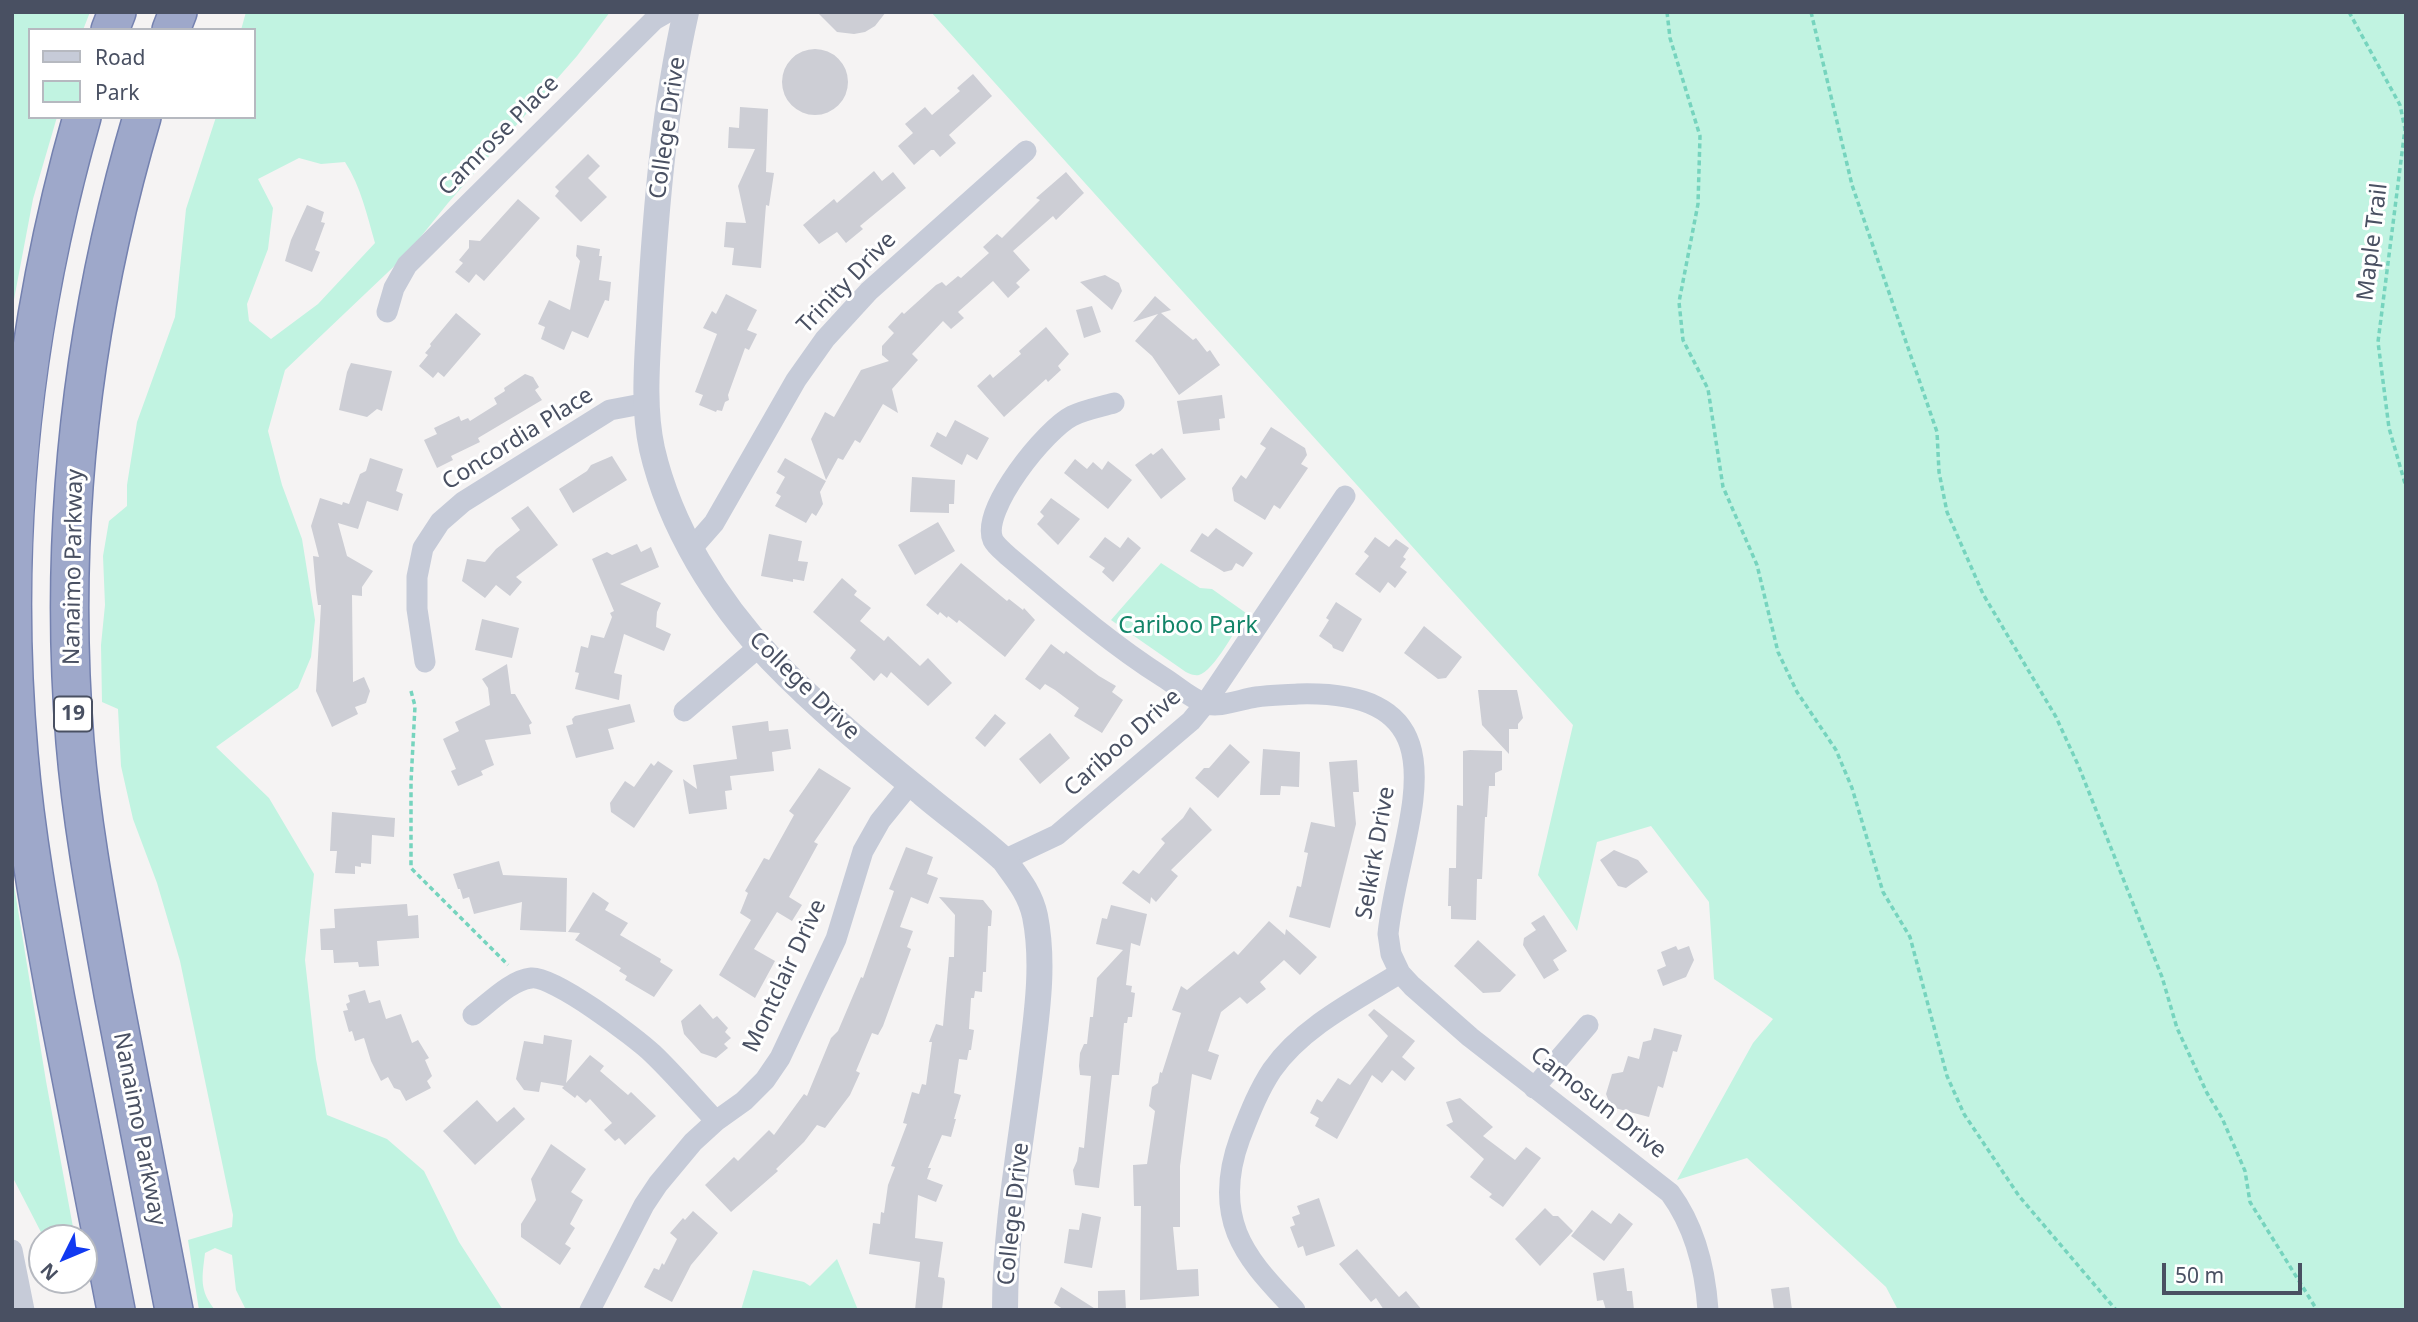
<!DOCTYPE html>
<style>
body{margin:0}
#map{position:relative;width:2418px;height:1322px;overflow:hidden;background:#f5f3f3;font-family:"Noto Sans",sans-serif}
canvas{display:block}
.frame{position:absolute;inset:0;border:14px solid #495062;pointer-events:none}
.legend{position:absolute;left:28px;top:28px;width:228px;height:91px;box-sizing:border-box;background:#fff;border:2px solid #b6b9c0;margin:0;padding:9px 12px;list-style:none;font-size:21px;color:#495062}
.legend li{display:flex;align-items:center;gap:14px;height:35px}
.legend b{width:35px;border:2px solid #b6b9c0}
.north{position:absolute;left:28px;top:1224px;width:70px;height:70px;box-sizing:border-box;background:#fff;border:2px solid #b6b9c0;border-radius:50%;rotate:227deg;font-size:19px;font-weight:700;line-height:28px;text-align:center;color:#495062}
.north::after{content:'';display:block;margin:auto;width:24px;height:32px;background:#1139f1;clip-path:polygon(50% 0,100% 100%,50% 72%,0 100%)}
.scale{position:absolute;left:2162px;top:1263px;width:140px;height:32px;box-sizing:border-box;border:4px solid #495062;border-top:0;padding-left:9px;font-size:21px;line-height:24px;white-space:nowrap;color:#495062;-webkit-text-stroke:5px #fff;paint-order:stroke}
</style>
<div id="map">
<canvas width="2418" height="1322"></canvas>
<div class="frame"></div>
<ul class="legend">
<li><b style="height:9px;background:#c6cbd8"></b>Road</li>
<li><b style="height:19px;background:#c1f3e1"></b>Park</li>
</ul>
<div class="north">N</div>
<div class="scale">50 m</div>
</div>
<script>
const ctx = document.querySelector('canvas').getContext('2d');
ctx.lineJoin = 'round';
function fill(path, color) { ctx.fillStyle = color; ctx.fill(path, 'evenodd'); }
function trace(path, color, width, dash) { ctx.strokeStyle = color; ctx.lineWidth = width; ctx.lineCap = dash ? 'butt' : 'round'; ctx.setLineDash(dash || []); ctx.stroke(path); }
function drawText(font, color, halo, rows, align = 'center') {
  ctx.font = font + ' "Noto Sans",sans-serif'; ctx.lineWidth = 6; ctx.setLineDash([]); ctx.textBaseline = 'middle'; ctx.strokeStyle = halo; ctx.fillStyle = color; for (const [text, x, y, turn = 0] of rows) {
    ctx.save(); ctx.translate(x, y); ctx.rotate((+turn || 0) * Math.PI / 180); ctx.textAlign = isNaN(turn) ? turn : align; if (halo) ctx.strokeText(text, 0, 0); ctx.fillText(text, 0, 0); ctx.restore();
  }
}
fill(new Path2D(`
 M12,12H90L83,30H30V117H57L33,199L12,310Z
 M246,12H610L577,56L448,203L406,255L285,370L268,431L282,485L302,539L315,620L311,657L298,688L216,747L269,798L314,874L305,960L316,1059L327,1115L387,1139L424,1171L459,1242L503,1310H246L236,1290L232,1255L215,1248L205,1253C202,1278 199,1290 215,1310H199L188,1240L232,1227L233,1215L180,961L157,883L133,819L121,766L118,709L102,702L101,645L105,605L103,556L109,521L127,506V485L137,422L175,317L186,209L216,117H254V30H241ZM299,158L321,164L345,162C361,187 367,215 375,243L318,304L271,339L249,321L247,304L268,249L273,208L258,179Z
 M931,12H2406V1310H1898L1886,1287L1747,1158L1677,1180L1753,1043L1773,1019L1714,979L1709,902L1651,826L1597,842L1577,931L1538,875L1573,725Z
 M1161,563L1200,588L1212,589L1246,613C1237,627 1214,671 1199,675C1193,676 1187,673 1183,670L1111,620Z
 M12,873L46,1081L75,1238H44L12,1176Z
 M837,1259L858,1310H741L753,1270L804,1282L810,1286Z`), '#c1f3e1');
fill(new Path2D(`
 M817,12H886L875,26L865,32L854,34L837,32Z
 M782 82a33 33 0 1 1 66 0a33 33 0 1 1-66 0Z
 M973,74L992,96L949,135L956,143L940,157L934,150H931L914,165L898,146L913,133L905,124L925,107L932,115L960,91L957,88Z
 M740,107L768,109L766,172L774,173L769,206L766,205L761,268L732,265L734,248L724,247L726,222L746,223L738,186L755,149L728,148L729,127L739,128Z
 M588,154L600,166L588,178L607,197L581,222L555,196L559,191L555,187Z
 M874,171L882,181L893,172L906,188L860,226L863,229L846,243L837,232L819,244L803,225L834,199L837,203Z
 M1066,172L1084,193L1056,220L1053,216L1013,251L1030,270L1016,283L1020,287L1008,298L993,281L958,312L964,318L951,329L943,321L912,354L918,360L892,389L898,413L883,404L860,443L855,440L843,460L838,458L826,480L811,439L825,412L834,417L861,370L889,361L882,355V346L894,333L888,327L902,312L904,314L936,285L942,282L946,286L958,276L961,278L989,253L983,247L997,234L1002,238L1040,200L1036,198Z
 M518,199L540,218L484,281L476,274L469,283L455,272L463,263L459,260L469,248V240L480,241Z
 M307,205L324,212L321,222L325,223L315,250L320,252L312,272L285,261L291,240Z
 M577,245L600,249L599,256H602L599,280L611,282L609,301L605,300L588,338L572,331L564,350L541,339L545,327L538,324L549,300L570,310L580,261L576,256Z
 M1105,275L1119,283L1122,291L1112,310L1080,282Z
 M726,294L757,310L747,330L757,334L749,350L745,348L728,395L729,400L725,402L722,411L717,410L716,412L699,405L703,395L695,392L717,334L703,328L712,311L716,314Z
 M1155,296L1171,310L1161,313L1193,340L1196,338L1207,352L1210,350L1220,365L1179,395L1152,356L1135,341L1158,314L1133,322Z
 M1092,306L1101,332L1084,338L1076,310Z
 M456,313L481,334L444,377L438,372L433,378L419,366L428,355L425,353L431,346L430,344Z
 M1046,327L1069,354L1058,366L1061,370L1048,382L1046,379L1004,417L977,386L990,374L993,378L1021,354L1019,351Z
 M351,363L392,371L382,411L377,409L367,417L339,410L347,372Z
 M525,374L533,377L539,387L535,390L542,400L478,438L480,442L451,456L453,460L437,468L424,440L437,434L434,428L459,416L461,421L468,418L470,421L497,404L494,398L505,391L504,388Z
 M1222,395L1225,418L1219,419L1220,430L1183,434L1177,401Z
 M955,420L989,438L977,460L967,454L962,465L930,446L937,432L946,437Z
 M1271,427L1305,448L1307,455L1301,464L1308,468L1280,509L1274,505L1265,520L1234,501L1232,488L1241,475L1246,479L1266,448L1260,444Z
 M1162,448L1186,479L1161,499L1135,465L1151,453L1153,455Z
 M612,456L627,480L573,513L559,489L587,471L591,465Z
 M370,458L403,469L396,491L403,494L398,511L367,501L358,529L338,523L347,556L373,571L362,587V596L352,595L353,682L364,677L370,691L366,703L355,707L358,714L332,727L316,691L321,605H318L316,590L313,556L319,557L311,526L320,498L342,505L343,502L349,504L360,474L366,471Z
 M785,458L826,481L820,492L823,504L816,516L812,513L806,523L775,506L781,496L776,493L785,477L777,472Z
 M1075,459L1087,469L1093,462L1102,470L1108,461L1132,480L1108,509L1064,473Z
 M912,477L955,480L954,504H949V513L910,512Z
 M1051,498L1080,519L1058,545L1037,524L1044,516L1040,512Z
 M528,506L558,545L516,577L522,582L510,596L496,585L485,598L462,581L467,559L485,562L496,549L520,530L511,518Z
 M938,522L955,551L915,575L898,545Z
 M1216,528L1253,553L1243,567L1236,563L1232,570L1224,572L1190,551L1202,533L1208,537Z
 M769,534L802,541L798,561L808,562L804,581L793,579V582L761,576Z
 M1105,537L1120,548L1128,537L1141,548L1113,582L1102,572L1105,568L1089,557Z
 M1375,537L1389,547L1396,539L1409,548L1403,557L1406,559L1400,567L1407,572L1395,588L1388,582L1380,593L1355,574L1369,556L1364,552Z
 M637,544L641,552L651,547L659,567L620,584L661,603L657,612L656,627L671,634L664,651L624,634L614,673L622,675L619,700L575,689L579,673L575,672L581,646L588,648L591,635L604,638L612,617L610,613L614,611L592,559L607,552L612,555Z
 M961,563L1007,601L1009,599L1023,610L1024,608L1035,620L1005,657L959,620L957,623L948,616L947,618L940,612L938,615L926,605Z
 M842,578L857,591L854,595L871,608L860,621L884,641L888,636L920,666L928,658L952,683L928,706L891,672L887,678L881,673L874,681L850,658L856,650L813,612Z
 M1336,602L1362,619L1343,652L1333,648L1332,645L1319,636L1329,620L1326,618Z
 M482,619L519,628L512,658L475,650Z
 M1424,626L1462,657L1446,678L1438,679L1404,653Z
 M1051,644L1064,654L1066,651L1099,676L1116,686L1112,692L1123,700L1102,733L1074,716L1079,708L1055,690L1045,684L1040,690L1025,679Z
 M507,664L511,694H515L532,723L529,725L531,734L485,740L494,765L481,771L483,775L458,786L451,771L456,769L443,739L459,731L455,722L490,705L488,688L482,679Z
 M1478,690H1517L1523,718L1518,724V729H1509V754L1482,725Z
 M630,704L635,722L608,729L614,749L576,758L566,726L573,724L572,719L575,716Z
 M995,714L1006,723L985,747L975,738Z
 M768,721L769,731L788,729L791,749L772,752L774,771L730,776L732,790L725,791L727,809L689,814L683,779L697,789L693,765L737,759L732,726Z
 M1050,733L1070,758L1040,784L1019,759Z
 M1230,744L1250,762L1218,798L1195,778L1204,768H1209Z
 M1263,749L1300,752L1299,787L1281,786L1280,795H1260Z
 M1470,750L1502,751V770L1495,773V786H1489L1487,817H1485L1482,879H1477L1476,920L1451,919V906H1448L1449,868H1456L1457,805L1463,806V751Z
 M1357,760L1359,792H1353L1356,824L1330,928L1289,917L1297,886L1301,887L1308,853L1304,852L1311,822L1335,827L1329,762Z
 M658,761L673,771L634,828L611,812L610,803L625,781L634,787L651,763L654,766Z
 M819,768L851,788L814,842L818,844L789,897L802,905L792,921L777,912L754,949L775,961L755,998L719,975L751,920L740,913L748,893L745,891L764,858L769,860L794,815L789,811Z
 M1190,807L1212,830L1171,870L1178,876L1156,902L1151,897L1150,904L1122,883L1133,870L1139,874L1165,843L1161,839L1183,818Z
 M332,812L395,818L394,837L372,835L371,864L361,863V867L355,866V874L335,873L337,851H330Z
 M906,847L933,857L927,874L938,878L928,904L911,897L900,927L913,931L907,947L911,949L883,1026L878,1035L872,1033L856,1071L860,1073L850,1095L825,1128L817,1125L804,1142L776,1169L778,1171L731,1212L705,1185L734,1157L738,1161L769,1130L774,1135L804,1094L807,1096L831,1038L838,1031L861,977L863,978L894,891L889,889Z
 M1614,850L1638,860L1648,872L1626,888L1618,886L1600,860Z
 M499,861L503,875L567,878L566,932L520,930L522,902L474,914L469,897L463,899L460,889H458L453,874Z
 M593,892L609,903L605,910L628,923L620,935L661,959L660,962L673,970L654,997L625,980L627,976L619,971L621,968L575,940L580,933L568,932Z
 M939,897L983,900L992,911L991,926H988L986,972H983L982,992L975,991L974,998H971L969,1029L974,1030L971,1050H969L967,1060L959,1059L954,1093L961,1095L954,1119H956L951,1137L942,1135L928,1168H931L927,1179L943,1185L936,1202L918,1195L915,1238L943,1242L938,1277L944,1278L945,1282L942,1310H915L920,1262L869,1254L873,1223L880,1224L881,1212L884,1213L888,1185L895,1167L891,1166L907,1124L903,1123L912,1092L919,1094L922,1084L926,1085L932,1042H929L936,1024L943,1026L949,957H954L955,915Z
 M407,904L408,916L418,915L419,938L377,941L379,966L359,967L358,962L334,963L333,950H321L320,929L335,928L334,909Z
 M1111,905L1147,914L1140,946L1131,943L1126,985L1132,986L1131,992L1135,993L1132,1017H1128L1127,1023H1124L1119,1075H1112L1099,1188L1075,1185L1073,1170L1077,1161L1079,1147L1084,1148L1091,1076L1080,1075L1079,1066L1080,1053L1084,1044H1087L1090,1017H1093L1097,978L1123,950L1096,944L1102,918L1107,919Z
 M1544,915L1567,951L1553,960L1559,970L1544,979L1523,945L1524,938L1536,930L1531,923Z
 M1269,921L1285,935L1286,929L1317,957L1300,975L1284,960L1260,982L1266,989L1247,1004L1240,997L1221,1012L1208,1051L1219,1055L1211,1080L1192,1074L1180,1166V1227H1173L1177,1270L1198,1269L1199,1296L1140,1300L1141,1206H1134L1133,1165L1147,1164L1155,1111L1149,1106L1152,1087L1158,1083L1160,1072L1162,1073L1181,1013L1172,1010L1181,986L1187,990L1234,951L1238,955Z
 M1478,940L1516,975L1500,992L1483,993L1454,966Z
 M1676,946L1678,950L1689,946L1694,960L1686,977L1663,986L1657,970L1666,966L1661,952Z
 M365,990L369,1003L380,1000L386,1019L401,1014L412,1043L418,1040L429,1058L425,1060L432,1076L427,1081L431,1088L406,1101L400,1090L394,1088L388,1077L381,1081L371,1061L364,1038L355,1041L352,1031L349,1032L343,1011L348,1010L346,1004L350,1002L348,995Z
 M700,1004L713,1019L717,1016L728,1028L725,1032L731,1038L724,1044L728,1048L716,1058L701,1053L684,1034L681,1021Z
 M1374,1009L1415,1041L1402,1057L1415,1068L1405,1081L1392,1070L1382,1083L1372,1075L1337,1139L1315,1126L1319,1118L1310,1113L1317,1099L1322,1102L1338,1078L1350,1085L1388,1036L1368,1015Z
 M1654,1028L1682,1035L1677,1052L1673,1051L1663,1088L1658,1086L1649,1117L1611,1107L1606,1094L1612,1074L1623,1072L1628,1056L1639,1059L1643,1042L1651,1040Z
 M544,1035L572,1040L566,1083L590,1055L604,1066L600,1071L628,1095L631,1092L656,1116L625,1145L619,1138L615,1141L604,1130L612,1123L590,1099L586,1103L577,1095L575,1098L562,1088L564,1086L541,1082L539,1092L524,1090L516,1079L524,1041L543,1044Z
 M1460,1098L1493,1127L1483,1136L1515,1160L1526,1147L1541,1158L1503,1207L1489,1197L1492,1194L1470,1177L1484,1159L1446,1125L1453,1122L1446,1102Z
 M477,1100L497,1122L514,1107L525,1119L475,1165L443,1131Z
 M551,1144L586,1169L571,1192L583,1200L570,1224L575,1228L565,1244L571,1248L560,1265L521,1237V1224L536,1200L531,1179Z
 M1319,1198L1335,1246L1306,1256L1303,1246L1298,1248L1290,1227L1295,1225L1292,1217L1300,1214L1297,1206Z
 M1545,1208L1553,1216H1558L1573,1231L1540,1266L1515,1239Z
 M1592,1210L1611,1224L1619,1213L1633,1224L1604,1261L1571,1236Z
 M693,1211L718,1233L691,1265L672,1302L644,1287L654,1268L659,1270L662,1263L664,1265L677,1239L670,1233L683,1218L685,1220Z
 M1082,1213L1101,1217L1092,1268L1064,1263L1069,1229L1079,1230Z
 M1357,1249L1399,1297L1406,1291L1422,1310H1384L1376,1298L1371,1302L1339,1264Z
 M1624,1268L1627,1291H1632L1634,1310H1606L1603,1300L1597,1301L1593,1273Z
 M1061,1287L1097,1310H1064L1054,1303Z
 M1789,1287L1792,1310H1774L1771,1289Z
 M1125,1290L1126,1310H1098V1291Z`), '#cdced5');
const trunk = new Path2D(`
 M110,30L117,12
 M171,30L178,12
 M82,117C23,324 0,540 19,754C26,837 41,918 56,1000C75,1103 96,1206 116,1310
 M142,117C82,320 58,530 75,742C82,826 98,910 113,994C133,1099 154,1204 174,1310`);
trace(trunk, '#7481af', 40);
trace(new Path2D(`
 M1667,12L1670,38L1700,136L1698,204L1679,302L1683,340L1708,389L1723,487L1757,565L1778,652L1797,692L1836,750L1852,788L1883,892L1910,937L1947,1076L1964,1114L2019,1196L2116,1310
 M1811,12L1852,185L1937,432L1939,472L1947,512L1983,594L2056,717L2079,767L2162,977L2177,1028L2207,1093L2222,1118L2245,1171L2250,1202L2317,1310
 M2349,12L2400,105L2405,129L2378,342L2389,428L2406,487
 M411,691L415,706L411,782V868L508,965`), '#76d4be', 3.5, [5, 3.5]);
trace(new Path2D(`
 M387,312L394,288L407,265L654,20L668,12
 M1114,403C1100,407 1084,410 1072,416C1046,429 980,510 993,540C996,546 1004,552 1008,556C1058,598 1108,642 1163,677C1176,685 1190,698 1204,703C1218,709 1241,699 1256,697C1270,695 1284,695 1298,694C1478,689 1398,830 1388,934L1391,954L1400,973C1356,1000 1302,1027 1272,1070C1258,1091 1249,1115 1240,1138C1229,1168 1225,1202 1237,1233C1249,1263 1273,1286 1295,1310
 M692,548L714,523L796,380L825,339L869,291L1026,151
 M425,662L417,609V577L423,548L440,522L463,502L610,410L647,403
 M684,711L760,646
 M1004,860L1057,835L1191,721L1205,704L1345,496
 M1400,973L1412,986L1470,1037L1670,1193C1695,1227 1705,1267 1708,1310
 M473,1015C489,1003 511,980 531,978C553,975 635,1037 653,1054C675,1075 695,1099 716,1121
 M1534,1088L1588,1025
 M12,1250L24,1310
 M590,1310L644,1205L658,1184L693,1142L716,1121L744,1101L765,1080L780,1058L836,939L863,851L880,821L910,784`), '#c6cbd8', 21);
trace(new Path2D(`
 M686,12C664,109 656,208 650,307C648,353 642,404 652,449C670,527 717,602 771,659C817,707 870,751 922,793C949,816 978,836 1004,860C1017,878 1030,893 1035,916C1045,966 1036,1019 1030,1070C1020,1149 1005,1230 1005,1310`), '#c6cbd8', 26);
trace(trunk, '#9ea8ca', 37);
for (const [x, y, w] of [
 [73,714,38]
]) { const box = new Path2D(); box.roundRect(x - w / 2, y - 17.5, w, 35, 5); ctx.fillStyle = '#fff'; ctx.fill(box); trace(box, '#495062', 2); }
drawText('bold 21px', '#495062', null, [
 ["19",73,714]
]);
drawText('23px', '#495062', '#fff', [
 ["College Drive",668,128,-82],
 ["Camrose Place",499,136,-45],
 ["Maple Trail",2373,242,-83],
 ["Trinity Drive",847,283,-46],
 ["Concordia Place",518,439,-32],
 ["Nanaimo Parkway",74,567,-89],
 ["College Drive",804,686,44],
 ["Cariboo Drive",1123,743,-42],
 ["Selkirk Drive",1376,853,-80],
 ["Montclair Drive",785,976,-65],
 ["Camosun Drive",1598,1103,38],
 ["Nanaimo Parkway",139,1129,79],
 ["College Drive",1014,1214,-84]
]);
drawText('23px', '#128468', '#fff', [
 ["Cariboo Park",1188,626]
]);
</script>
